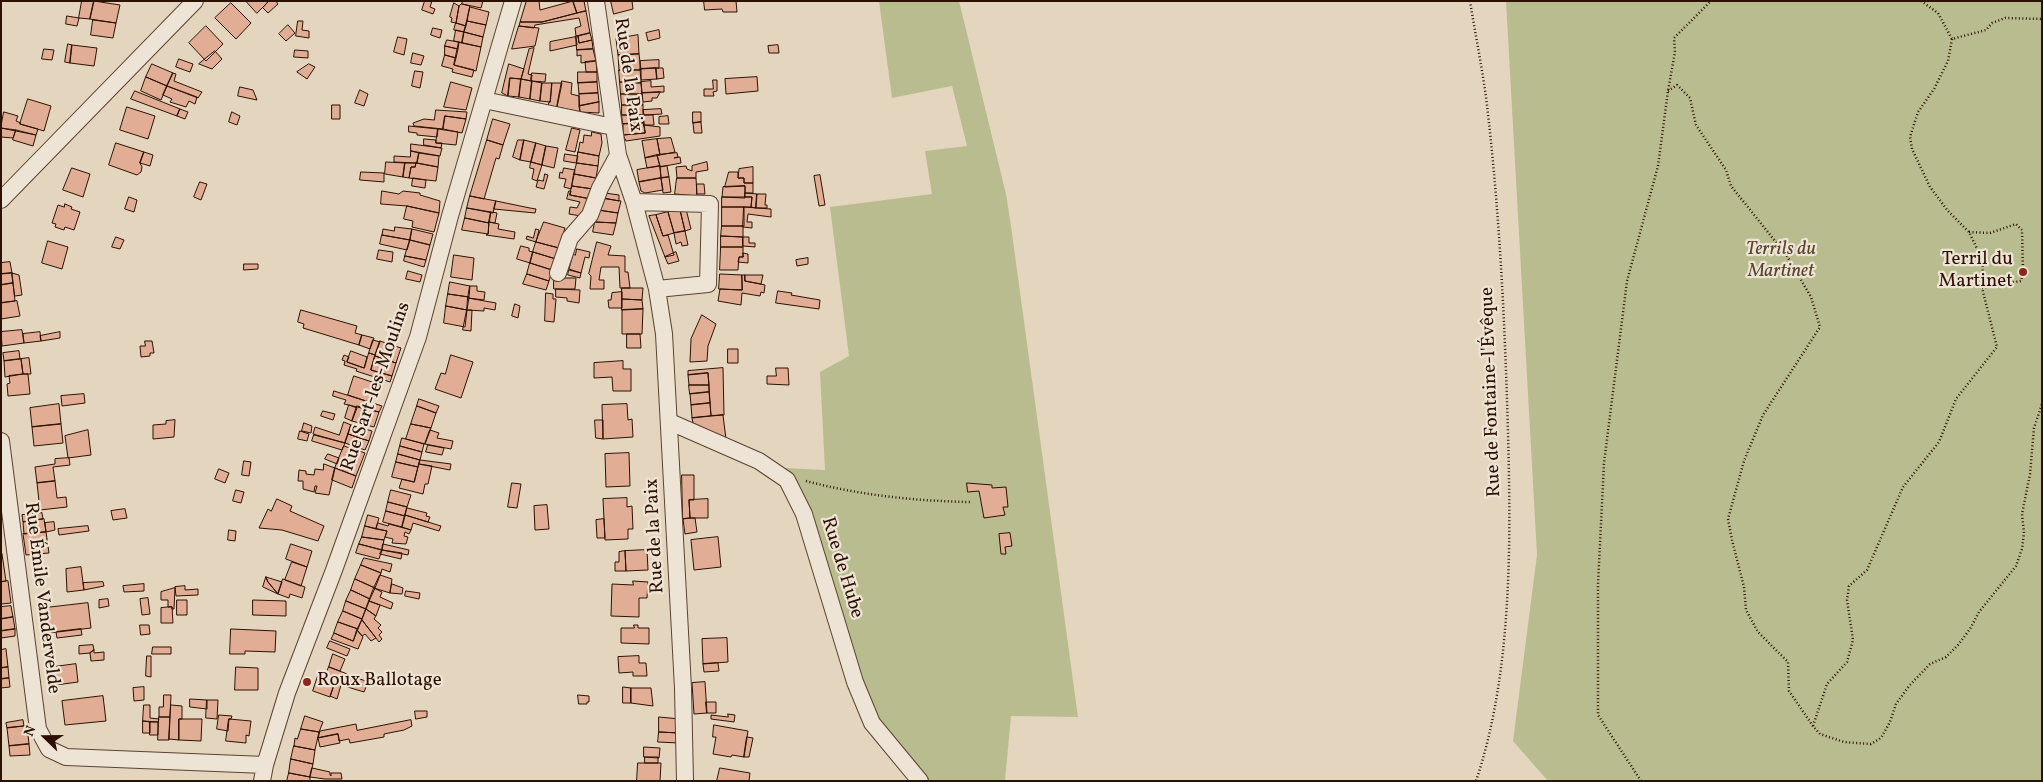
<!DOCTYPE html>
<meta charset="utf-8">
<style>
body{margin:0}
#map{position:relative;width:2043px;height:782px;overflow:hidden;background:#e4d6be;font-family:Vollkorn,serif}
canvas{display:block}
.frame{position:absolute;inset:0;border:2px solid #2d1100;pointer-events:none}
.north{position:absolute;left:20px;top:712px;width:50px;height:50px;-webkit-text-stroke:4px #ede4d5;paint-order:stroke;rotate:292deg;font-size:14px;font-weight:700;line-height:20px;text-align:center;color:#2d1100}
.north::after{content:'';display:block;margin:auto;width:18px;height:22px;background:#2d1100;clip-path:polygon(50% 0,100% 100%,50% 72%,0 100%)}
</style>
<div id="map">
<canvas width="2043" height="782"></canvas>
<div class="frame"></div>
<div class="north">N</div>
</div>
<script>
const ctx = document.querySelector('canvas').getContext('2d');
ctx.lineJoin = 'round';
function fill(path, color) { ctx.fillStyle = color; ctx.fill(path, 'evenodd'); }
function trace(path, color, width, dash) { ctx.strokeStyle = color; ctx.lineWidth = width; ctx.lineCap = dash ? 'butt' : 'round'; ctx.setLineDash(dash || []); ctx.stroke(path); }
function drawText(font, color, halo, rows, align = 'center') {
  ctx.font = font + ' Vollkorn,serif'; ctx.lineWidth = 4.5; ctx.setLineDash([]); ctx.textBaseline = 'middle'; ctx.strokeStyle = halo; ctx.fillStyle = color; for (const [text, x, y, turn = 0] of rows) {
    ctx.save(); ctx.translate(x, y); ctx.rotate((+turn || 0) * Math.PI / 180); ctx.textAlign = isNaN(turn) ? turn : align; if (halo) ctx.strokeText(text, 0, 0); ctx.fillText(text, 0, 0); ctx.restore();
  }
}
fill(new Path2D(`
 M879,1H959L1006,194L1011,226L1078,717L1011,716L1005,781H924L872,712L789,474L784,468L825,470L820,372L849,356L830,207L932,194L925,151L967,146L952,86L892,98Z
 M1506,1H2042V781H1548L1513,741L1537,555Z`), '#b9bc8e');
const building = new Path2D(`
 M82,1H94L90,19L79,18Z
 M94,1L120,5L116,23L90,19Z
 M246,1H269L257,13Z
 M269,1H276L278,4L268,13L263,8Z
 M425,1H432L430,7L435,9L433,14L422,10Z
 M463,1H483L481,8L462,4Z
 M529,1H539L540,10L573,1L577,13L542,22H520L526,2Z
 M573,1H584L586,11L577,13Z
 M611,1H632L633,9L614,14Z
 M704,1H736L737,12H723L722,9L705,10Z
 M231,3L251,23L236,39L215,18Z
 M454,3L459,6L456,23L451,22L452,18L450,17Z
 M462,4L470,6L466,26L456,23L459,6Z
 M470,7L489,12L486,25L467,21Z
 M586,11L590,33L578,36H576L575,28L581,26L579,18L535,25L534,28L519,26L520,22H542Z
 M67,16L79,18L77,26L66,24Z
 M93,20L116,23L113,38L91,35Z
 M298,21H303L302,30L309,31V38L296,36Z
 M467,21L486,25L483,37L464,32Z
 M456,23L466,26L464,32L454,30Z
 M288,25L295,33L286,41L279,34Z
 M206,26L223,44L206,61L189,43Z
 M519,26L539,28L535,46L512,49Z
 M433,28L442,30L440,38L431,35Z
 M456,30L464,32L462,43L454,41Z
 M659,30L660,38L648,41L646,33Z
 M464,32L483,37L481,47L462,43Z
 M590,33L592,40L579,43L578,36Z
 M638,35L639,54L618,55L616,39Z
 M576,36H578L579,43L592,40L593,49L577,50Z
 M398,37L407,39L404,55L394,52Z
 M576,37L577,45L550,51V42Z
 M447,40L459,42L458,49L445,46Z
 M459,42L481,47L476,71L454,65Z
 M68,44L72,45L70,63L65,62Z
 M72,45L97,48L94,66L70,63Z
 M778,45L779,53H769L768,46Z
 M445,46L458,49L456,58L445,55Z
 M534,48L528,74L532,75L531,81L521,79L529,49Z
 M44,49L54,50L52,60L42,59Z
 M593,49L596,61L581,63V55L577,56V50Z
 M295,50L308,51V58L294,57Z
 M215,51L222,59L212,69L199,64Z
 M413,53L424,56L421,65L411,63Z
 M639,54L641,70H619L618,55Z
 M445,55L456,58L454,65L474,70L472,77L452,72L453,69L442,66Z
 M179,59L193,64L190,72L176,67Z
 M659,60V68L640,69V61Z
 M596,61L597,72H586L585,62Z
 M152,64L173,73L167,86L146,77Z
 M309,64L315,67L307,79L297,72Z
 M509,64L524,69L521,79L510,78L508,96L502,93Z
 M656,68H663L664,78L657,79Z
 M656,68L657,79L641,80L640,69Z
 M619,70H641V83L620,82Z
 M415,71L423,72L420,88L412,86Z
 M578,72H597V82L578,83Z
 M173,73L176,74L174,81L202,92L198,98L167,86Z
 M532,73L546,74L545,82L531,81Z
 M146,77L167,86L161,100L141,91Z
 M757,77L758,91L726,94L725,79Z
 M510,78L521,79L519,97L508,96Z
 M521,79L532,81L530,99L519,97Z
 M713,80H717V91L713,92L714,96H704V89H713Z
 M532,81L542,83L540,101L530,99Z
 M562,81L572,83L571,94L579,96L580,112L557,107Z
 M651,81V87L664,86V92L642,93L641,82Z
 M451,82L472,88L466,110L444,107Z
 M597,82L598,93L579,94L578,83Z
 M620,82L641,83L642,94H621Z
 M542,83H552L550,102L540,101Z
 M552,83H562L557,107L548,106L549,102H550Z
 M167,86L197,97L195,104L189,101L186,107L170,102L172,99L163,95Z
 M240,87L253,90L257,100L238,96Z
 M360,90L368,94L364,106L355,103Z
 M135,91L180,109L177,116L131,99Z
 M660,92L657,98H652V101L643,102L642,93Z
 M598,93L599,102L579,106V94Z
 M621,94H642L643,105H622Z
 M28,99L51,106L44,131L20,124Z
 M599,102V113L580,112L579,106Z
 M332,105H340V119H332Z
 M622,105H643V115H622Z
 M127,107L155,116L148,139L120,130Z
 M180,109L188,112L185,119L177,116Z
 M661,109L662,114L644,115L643,110Z
 M436,110L467,112L466,119L445,116L443,129L414,126L413,123L424,119L434,120Z
 M4,112L18,116L16,121L21,123L20,124L38,129L36,135L1,128Z
 M232,112L240,116L237,125L229,122Z
 M693,112H701V122L693,123Z
 M622,115H643L644,123L623,124Z
 M644,115H653L654,125H644Z
 M445,116L466,119L462,133L443,129Z
 M668,116L669,124H659V117Z
 M493,119L510,124L503,145L487,140Z
 M701,122L702,133H694L693,123Z
 M644,123L645,133L623,135V124Z
 M644,125L660,127V136L626,141L623,135L645,133Z
 M409,126L438,129L437,137L417,135V133L409,132Z
 M1,128L16,130L13,138L1,137Z
 M572,128L580,130L575,152L566,150Z
 M438,129L458,132L456,145L436,143Z
 M16,130L36,135L33,146L13,140Z
 M592,132L601,134L602,143L599,156L578,152L580,142L583,143L584,135L591,136Z
 M671,138L675,152L660,155L657,139Z
 M424,139L436,140V143H442L441,148L424,145Z
 M657,139L660,155L645,158L642,141Z
 M487,140L503,145L499,159L496,158L484,199L470,196Z
 M518,140H524L520,160L513,157Z
 M524,140L536,143L531,162L520,160Z
 M116,143L144,152L140,163L142,167L141,172L137,175L109,165Z
 M536,143L546,146L542,165L531,162Z
 M411,144L442,148L440,156L411,151Z
 M546,146L558,148L554,168L542,165Z
 M411,151L419,153L417,163L394,162V156L410,157Z
 M144,152L153,155L150,166L140,163Z
 M578,152L599,156L598,166L577,163Z
 M419,153L439,156L438,167L417,163Z
 M677,153L678,157L674,158L680,157L681,163L660,167L657,155Z
 M565,154L578,156L576,163L564,161Z
 M657,155L660,166L647,168L645,158Z
 M386,162L405,163L403,177L385,174Z
 M531,162L542,165L537,181L532,179L534,169L530,168Z
 M707,162L708,170L696,172V178H677L676,167L686,166L687,169L692,171V166Z
 M405,163H416L415,167H411L409,178L403,177Z
 M416,163L438,167L436,181L409,178L411,167H415Z
 M577,163L598,166L596,178L574,174Z
 M660,166L661,178L639,182L637,170Z
 M667,166L669,177L661,178L660,167Z
 M753,167V183H744V178H738L739,169Z
 M72,168L90,174L83,197L63,190Z
 M564,168L575,170L571,189L564,187L566,179L559,178L560,172L562,173Z
 M361,172L384,173V182L360,180Z
 M729,172H738V178H744V183H753V193H745V186L725,187Z
 M545,174L548,175L544,189L536,187L538,180L543,181Z
 M574,174L596,178L593,189L572,186Z
 M820,175L825,205L819,206L814,176Z
 M669,177L671,192L663,193L661,178Z
 M413,178L426,180L425,188L412,186Z
 M661,178L663,190L645,193L641,191L639,182Z
 M677,178H696L697,196L675,194Z
 M200,182L207,184L201,200L194,197Z
 M697,184H704L705,194H697Z
 M572,186L593,189L591,199L570,195Z
 M745,186V198L722,197L723,187Z
 M382,191L399,194L403,191L420,193V195L440,201L439,213L407,206L381,204Z
 M569,191H571L570,195L590,199L581,216L569,214L570,207L577,208L580,202L567,199Z
 M605,193L619,195V201L604,198Z
 M745,193L757,194L756,208L751,207L752,197H745Z
 M757,194H766L765,205H767V208H756Z
 M470,196L496,201L493,213L467,208Z
 M129,197L137,200L134,212L125,209Z
 M722,197H752L751,207H722Z
 M600,198L621,201L618,213L598,210Z
 M496,201L530,208L536,209L535,213L494,209Z
 M65,204L72,207L71,209L80,212L74,230L65,227L64,230L55,227L56,224L52,223L58,205L64,207Z
 M407,206L439,213L434,232L412,227L413,221L404,219Z
 M722,207H744V226H722Z
 M744,207L771,209V217L748,214L747,222H752V228L743,227Z
 M467,208L491,212L489,223L465,218Z
 M686,209L691,229L685,231L680,210Z
 M598,210L618,213L616,223L595,222Z
 M680,210L685,231L674,233L668,212Z
 M491,212L497,213L495,223L489,222Z
 M668,212L674,233L663,236L656,215Z
 M656,215L663,236L668,235L674,255L665,257L649,216Z
 M465,218L489,223L488,234L462,230Z
 M489,222L499,224L498,229L515,232L514,239L486,235L488,234Z
 M544,222L565,228L559,248L536,242Z
 M595,222L616,223L613,235L593,232Z
 M722,226H743V237L721,236Z
 M395,227L412,229L410,240L382,235L383,229L394,231Z
 M412,229L433,234L430,245L410,240Z
 M536,229L539,230L536,242L526,239L527,236L533,238Z
 M685,231L688,245L682,246L681,242L676,244L674,233Z
 M382,235L410,240L407,250L380,244Z
 M721,236L743,237V247H721Z
 M116,237L124,240L120,249L112,247Z
 M743,237H749V243H755V247L743,246Z
 M410,240L430,245L426,260L405,256Z
 M48,241L68,247L62,269L42,263Z
 M536,242L559,248L556,259L533,252Z
 M597,242L611,246L608,255L625,256V272H628L630,288H620L619,267H601L599,280H604V289H590L591,276L589,274Z
 M521,246L529,248V251L533,252L530,263L517,259Z
 M721,247H743V257H739L738,270H720Z
 M577,249L590,252L589,258L585,257L581,273L569,269L573,254L575,255Z
 M379,250L393,252L392,262L377,259Z
 M533,252L556,259L552,270L530,263Z
 M676,252L679,261L668,264L665,257Z
 M743,253L748,254V263L738,262L739,257H743Z
 M454,255L474,258L472,280L451,277Z
 M405,256L426,260L424,267L404,261Z
 M808,258V264L797,266L796,260Z
 M10,262L12,273L1,274V263Z
 M530,263L552,270L549,281L527,274Z
 M244,264H258V269L244,270Z
 M569,270L581,273L580,278L568,275Z
 M408,271L422,275L420,282L406,279Z
 M12,273L13,283L1,285V274Z
 M12,273L19,275L22,295L15,296Z
 M527,274L549,281L546,290L523,284Z
 M720,274L742,275V290L719,289Z
 M742,275H745V281L765,285L764,293L761,292L760,296L742,293L741,305L718,301L720,289L742,290Z
 M745,275H763L761,284L745,281Z
 M554,278H576L575,289H554Z
 M450,282L470,286L469,297L448,294Z
 M13,283L15,301L1,303V285Z
 M470,286H477V291L485,292L484,300L468,298Z
 M622,288H643L642,300L622,299Z
 M556,289L580,290L579,303L567,301V298L556,297Z
 M778,291L792,293L791,295L820,300L819,309L776,303Z
 M622,292V308H609L608,300H611L612,293Z
 M546,293L553,294V299H556L554,322L545,321Z
 M448,294L469,297L467,310L446,306Z
 M468,298L496,303L495,310L484,308V311L467,310Z
 M622,299L642,300L643,309L622,310Z
 M17,301L20,316L1,319V303Z
 M515,304L520,306L518,318L512,316Z
 M446,306L467,310L465,327L444,323Z
 M643,309L642,334H622V310Z
 M301,310L357,326L355,333L362,335L359,345L303,328L304,324L298,322Z
 M467,310H472L471,331L463,330Z
 M702,315L716,324L708,346L707,361L690,362L691,339Z
 M22,330L24,343L2,346L1,332Z
 M40,332L41,341L24,343L23,334Z
 M60,332V338L41,341L40,336Z
 M627,334H640L641,348H627Z
 M362,335L374,338L370,349L359,345Z
 M373,340L380,342L375,355L369,353Z
 M145,341H152L154,353H150V356L141,357L140,346H145Z
 M380,341L401,348L396,363L375,356Z
 M728,349H738V363H728Z
 M19,351L20,359L4,361L3,353Z
 M351,351L367,357L364,368L347,362Z
 M369,353L375,355L371,370L392,376L390,382L356,371L357,369L344,365L345,361L342,360L344,355L349,357L347,362L364,368Z
 M451,355L473,362L461,398L435,389L441,373L445,374Z
 M375,356L396,363L392,376L371,370Z
 M29,358L31,374H23L21,359Z
 M21,359L23,374L5,377L4,361Z
 M623,361V369H631V391H613L612,377L594,378V363Z
 M723,368L724,415L711,416L708,373L688,375V371Z
 M776,368H788L789,385L767,384V376H776Z
 M708,373L709,385H689L688,375Z
 M23,374H28L30,394L8,396L7,384L10,383L9,376Z
 M354,376L375,383L369,402L348,395Z
 M689,385H709V392L690,394Z
 M334,391L382,406L379,412L344,404L346,400L333,396Z
 M709,392L710,403L691,405L690,394Z
 M84,394L85,403L62,406L61,396Z
 M419,399L439,406L436,413L417,406Z
 M710,403L711,416L692,418L691,405Z
 M59,404L61,424L32,427L30,408Z
 M627,404L628,420L632,419L633,437L603,439L602,405Z
 M349,405L357,408L352,421L345,418Z
 M357,406L379,412L374,427L352,421Z
 M417,406L436,413L431,428L411,424Z
 M323,411L335,414L333,420L321,416Z
 M723,415L726,439L693,423L692,418Z
 M175,420L174,437L153,439V425L166,424V421Z
 M595,420H603V439L596,438Z
 M344,422L351,425L345,443L313,434L315,427L339,435Z
 M304,423L312,426L311,433L302,431Z
 M61,424L63,443L34,446L32,427Z
 M411,424L431,428L425,444L406,439Z
 M351,425L372,431L369,441L348,434Z
 M88,430L91,455L68,458L65,436Z
 M430,430L439,433L437,438L453,441L451,449L425,444Z
 M300,431L309,434L307,441L298,439Z
 M348,434L369,441L365,450L345,443Z
 M314,435L345,443L342,450L312,441Z
 M402,438L424,444L422,452L400,446Z
 M428,445L444,448L442,455L426,452Z
 M344,446L365,453L356,476L335,468Z
 M400,446L422,452L420,460L398,454Z
 M629,453L630,486L606,487L605,454Z
 M328,454L339,458L337,464L325,459Z
 M398,454L420,460L418,467L396,462Z
 M69,458L70,465L53,467L55,481L37,483L35,467L55,464V459Z
 M420,460L451,464L450,470L419,464Z
 M244,461L251,462L249,476L242,475Z
 M396,462L418,467L414,482L392,477Z
 M324,464L335,468L329,495L315,493L317,486H315L314,492L303,489V481H298L299,470L306,471V474L314,475L315,469L323,470Z
 M419,464L432,466L428,484H425L423,494L399,488L402,479L414,482Z
 M335,468L356,476L352,488L332,480Z
 M219,469L229,473L225,483L215,479Z
 M682,475H694V500H689L690,518L683,519Z
 M55,481L57,498L66,497L67,507L40,510L37,483Z
 M512,483L521,484L517,508L508,507Z
 M967,483L992,485V488L1006,487L1008,507H1003L1005,515L984,518L979,491L968,492Z
 M236,490L244,492L241,503L233,501Z
 M391,490L411,495L407,507L388,502Z
 M627,498V507L632,506L633,529H628V539L605,540L603,499Z
 M277,499L292,506L290,511L324,526L318,541L282,530L259,528L268,509L271,511Z
 M708,499V518H690L689,500Z
 M388,502L407,507L405,516L386,511Z
 M547,505L549,529L535,530L534,506Z
 M407,508L427,513L426,516L430,517L428,522L405,515Z
 M125,509L127,518L113,520L111,511Z
 M386,511L405,516L402,527L383,522Z
 M42,513L43,519L23,522L22,515Z
 M368,515L379,518L376,529L365,526Z
 M405,515L441,526L439,531L413,523L411,530L402,527Z
 M690,518H695L697,532L685,534L683,519Z
 M44,519L46,532L24,534L23,522Z
 M604,519L605,538H597L596,520Z
 M54,522L55,530L46,532L45,523Z
 M378,523L388,526L389,524L411,530L409,534L405,532L404,536L408,537L406,544L392,543L393,539L385,537L387,531L376,529Z
 M88,526L89,531L59,535L58,529Z
 M365,526L387,531L384,540L362,537Z
 M229,530L236,531L235,541L228,540Z
 M46,532L49,553L26,555L23,534Z
 M1010,533L1012,546L1005,547L1006,554H1001L999,534Z
 M362,537L384,540L382,550L359,544Z
 M718,537L721,567L694,570L691,540Z
 M291,544L312,551L307,567L286,559Z
 M359,544L382,550L379,559L356,553Z
 M383,544L409,550L408,555L382,550Z
 M382,550L402,553L401,559L380,554Z
 M647,550L648,570L626,571L625,551Z
 M625,551L626,571H615V562H619V552Z
 M2,554L6,581L1,582V555Z
 M364,558L392,564L390,572L382,569L381,573L361,565Z
 M292,562L307,567L301,586L285,580Z
 M361,565L381,573L375,588L355,579Z
 M81,567L84,590L67,592L66,569Z
 M380,575L392,579L390,593L374,588Z
 M266,577L268,582L278,594L263,587Z
 M266,577L282,582L278,594L268,582Z
 M283,579L305,587L302,598L290,594L289,598L278,594Z
 M355,579L375,588L370,599L351,590Z
 M8,581L11,603L1,604V582Z
 M633,581L648,582L647,598H639V617L611,616L612,584L633,585Z
 M103,582L104,586L84,590L83,583Z
 M144,584V591L124,592L123,586Z
 M392,584L403,588L402,594L390,593Z
 M185,586V590L198,589V595L176,596L175,587Z
 M175,588L174,609H172V607H168V600H161V592Z
 M374,588L382,592L380,597L393,603L391,609L369,601Z
 M351,590L370,599L366,609L346,601Z
 M406,591L420,593L419,599L405,596Z
 M148,598L150,614L142,615L140,599Z
 M108,599L109,606L99,608V600Z
 M177,600H187V615H177Z
 M253,600L286,601V616L253,615Z
 M346,601L366,609L362,619L343,611Z
 M369,601L380,605L376,616L366,609Z
 M88,603L91,628L49,633L45,608Z
 M11,606L13,617L1,619V607Z
 M172,607L173,623H161V608Z
 M366,609L376,616L374,619L381,625L378,628L382,632L379,635L382,639L379,642L362,620Z
 M343,611L362,619L358,629L338,622Z
 M13,617L15,629L1,631V619Z
 M362,620L376,638L371,641L365,634L362,636L357,630Z
 M338,622L358,629L353,641L334,633Z
 M140,625H149L150,634L141,635Z
 M634,625H638V628H649V644L621,643V628H634Z
 M15,629V636L1,638V631Z
 M81,629L82,635L57,638L56,632Z
 M231,629L276,631L275,652L245,651V654H230Z
 M357,630L363,637L358,649L331,639L334,633L353,641Z
 M727,638L728,662L703,664L702,639Z
 M330,641L350,649L347,656L327,648Z
 M93,645L94,650L90,653L79,654V646Z
 M153,647H171V654H152Z
 M6,649L8,667L1,668V650Z
 M94,650V653L104,652V660L91,661L90,653Z
 M333,654L345,659L340,671L329,667Z
 M147,656H151V677L146,676Z
 M639,656V663H646L647,676H633V672L619,673L618,657Z
 M718,663L719,671L704,672L703,664Z
 M76,664L78,682L56,685L54,667Z
 M8,667L9,678L1,679V668Z
 M236,667L258,668V690H235Z
 M329,667L368,682L364,692L341,685L337,699L330,696L335,682L324,678Z
 M318,676L335,682L330,697L313,691Z
 M9,678L10,687L1,688V679Z
 M705,682L707,713L694,714L692,683Z
 M144,687V700L134,701L133,688Z
 M623,687L631,688V703H623Z
 M631,688H651L653,706L631,703Z
 M164,695H171L170,717H159V707H163Z
 M578,695L589,696V702H587V704H579Z
 M103,696L106,721L65,725L62,701Z
 M190,699L207,700V709L190,707Z
 M207,700H218L217,719L206,718Z
 M706,702H716V713H707Z
 M144,705H150V718L159,719L158,722L143,721Z
 M171,705L182,706V719H179V740L169,739Z
 M415,711H427V717L416,719Z
 M728,714L735,715L734,722L711,719V715L728,717Z
 M219,715L232,716L231,719H229L228,731L217,729Z
 M305,716L323,722L319,732L301,729Z
 M159,717H170L169,740H158Z
 M659,717L680,719V733L659,732Z
 M179,719H202L201,741L179,740Z
 M229,719L251,721L249,736L246,735V743L226,741Z
 M23,720L24,726L7,728L6,723Z
 M411,720L412,726L404,730L384,734V737L350,743L349,739L339,741L338,734L318,738L320,731L356,724L357,730Z
 M143,721L150,722V733H143Z
 M150,722H158V735H150Z
 M714,725L748,731L744,757L732,755L731,757L713,754L716,737H713Z
 M27,726L29,744L9,746L7,728Z
 M301,729L319,732L315,750L294,746L295,738L297,739Z
 M659,732L680,733L679,743L658,742Z
 M338,734L340,743L320,747L318,738Z
 M747,737L753,738L749,757H744Z
 M29,744L30,755L10,756L9,746Z
 M294,746L315,750L313,764L291,759Z
 M644,747L660,748L659,758L644,757Z
 M645,757H658V763H645Z
 M291,759L313,764L310,777L289,773Z
 M638,763H661L660,781H637Z
 M312,768L330,772V775L331,776V773H341L342,779H325L310,777Z
 M720,768L750,773L749,781H717Z
 M289,773L310,777V781H287Z`);
fill(building, '#e1ad94');
trace(building, '#2d1100', 1);
const minor = new Path2D(`
 M596,1L618,155L634,202L657,289L664,334L683,688L685,781
 M484,100L613,127
 M1,200L195,1
 M634,202L710,204L708,284L657,289
 M558,273L570,238L590,215L600,188L618,155
 M670,422L759,461L787,480L804,514L855,682L872,723L920,781
 M1,441L38,729L49,749L66,757L265,765
 M262,781L265,765L287,693L334,570L418,337L450,216L513,1`);
trace(minor, '#5b4230', 18);
trace(new Path2D(`
 M1470,1C1476,39 1484,76 1488,114C1500,220 1505,326 1508,433C1511,544 1512,674 1476,781
 M1921,1L1938,13L1952,39L1986,30L1992,23L2005,18L2042,19
 M1668,91L1677,85L1690,98L1696,125L1726,170L1731,186L1787,256L1811,297L1820,327L1763,415L1744,461L1728,519L1732,540L1744,587L1746,610L1758,632L1788,662L1789,691L1813,726L1820,734L1844,742L1871,744L1881,738L1890,722L1896,704L1909,686L1930,664L1946,657L1958,645L1970,629L1979,612L2016,566L2022,549L2024,533L2022,514L2030,474L2034,428L2042,404
 M1969,232L1990,233L2016,224L2022,230L2023,272L2021,281L1982,288
 M806,481C859,495 914,501 970,502
 M1813,726L1827,684L1847,662L1853,640L1847,600L1849,586L1867,570L1903,487L1939,442L1956,399L1997,347L1982,288L1983,261L1969,232L1948,211L1930,187L1912,149L1910,137L1918,112L1934,89L1948,61L1952,39
 M1641,781L1598,715V584L1604,463L1627,281L1658,166L1668,91L1675,52L1674,38L1711,1`), '#2d1100', 2.5, [1, 2.5]);
trace(minor, '#ede4d5', 16);
for (const [x, y, r, color] of [
 [2023,272,5,"#8f2418"],
 [307,682,5,"#8f2418"]
]) { const dot = new Path2D(); dot.arc(x, y, r, 0, 2 * Math.PI); ctx.fillStyle = color; ctx.fill(dot); trace(dot, '#ede4d5', 2); }
drawText('19px', '#2d1100', '#ede4d5', [
 ["Rue de la Paix",627,75,82],
 ["Rue Sart-les-Moulins",377,387,-71],
 ["Rue de Fontaine-l'Évêque",1492,392,-92],
 ["Rue de la Paix",656,536,-93],
 ["Rue de Hube",841,568,73],
 ["Rue Émile Vandervelde",41,598,83]
]);
drawText('italic 19px', '#57442b', '#ede4d5', [
 ["Terrils du",1781,251],
 ["Martinet",1781,273]
]);
drawText('19px', '#2d1100', '#ede4d5', [
 ["Terril du",2013,261],
 ["Martinet",2013,283],
 ["Roux Ballotage",317,682,"left"]
], 'right');
</script>
